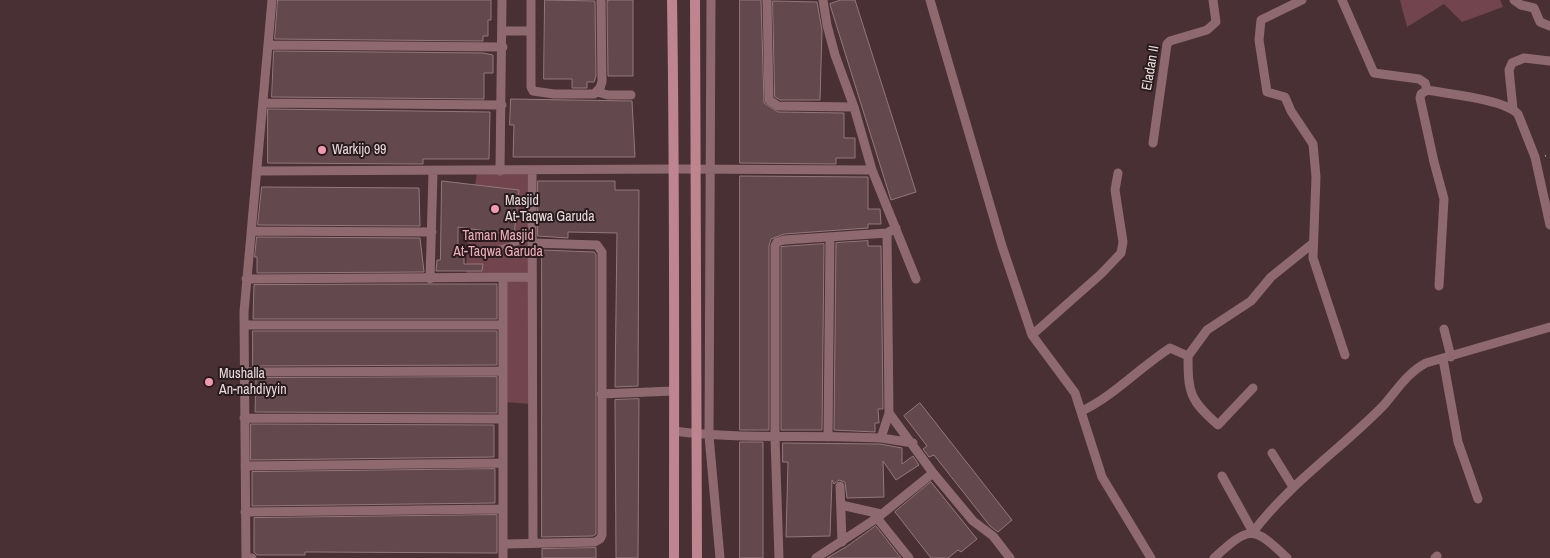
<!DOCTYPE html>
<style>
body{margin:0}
canvas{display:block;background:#483035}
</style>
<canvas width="1550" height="558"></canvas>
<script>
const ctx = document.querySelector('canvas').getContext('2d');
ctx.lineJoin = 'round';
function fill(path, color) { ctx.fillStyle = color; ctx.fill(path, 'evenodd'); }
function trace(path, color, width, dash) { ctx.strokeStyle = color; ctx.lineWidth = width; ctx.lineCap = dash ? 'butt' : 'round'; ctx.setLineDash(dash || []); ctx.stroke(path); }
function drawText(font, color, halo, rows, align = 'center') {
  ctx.font = font + ' "Archivo Narrow",sans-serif'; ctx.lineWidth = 4; ctx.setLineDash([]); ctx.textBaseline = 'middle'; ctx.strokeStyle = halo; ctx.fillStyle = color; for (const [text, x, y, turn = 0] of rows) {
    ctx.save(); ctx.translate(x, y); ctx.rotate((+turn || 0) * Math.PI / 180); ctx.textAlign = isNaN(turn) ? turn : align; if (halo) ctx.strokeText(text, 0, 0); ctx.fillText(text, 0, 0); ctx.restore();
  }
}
fill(new Path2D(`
 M1400,0H1500L1503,7L1462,22L1444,4L1407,27Z
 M477,173L527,174L529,275H466L468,230Z
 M504,278L532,279V404L505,402Z`), '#72444d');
const building = new Path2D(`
 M278,0H491V20H488V36H483V41L275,39Z
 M545,0L595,1L596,76L594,82H587V88H572V79H544Z
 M611,0H633V76H608L607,1Z
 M740,0H761L764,103L778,112L844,113V138H855V158H836V164L740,163Z
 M841,0H855L916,192L891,200L831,8L830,4Z
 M773,1L817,2L822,30L820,100H780L775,97Z
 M274,51L483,53L493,55V73H484V99L272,97Z
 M511,99L632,101L635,157H513L514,125H510Z
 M268,109L490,112L489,159H423V164L268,163Z
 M740,176L868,177V209H880L881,224H868V228L784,234L771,239L769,246V430H740Z
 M442,181L519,190L514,235L458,227V248H464V264H483L482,271H436L437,260H440Z
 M538,181H615V190H639L638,386L615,387L617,233L568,232V238L538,236Z
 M262,187L419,188L420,226L258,225Z
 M257,237L420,238L424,272L257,273V257H255Z
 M868,241V246H881L883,409H878L879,423H875V432L834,430L836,243Z
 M824,244L822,430H781V247Z
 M542,250L594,252L596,254V534L593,536L542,537Z
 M426,284H497V319H253L254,285Z
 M253,331H497V365L253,366Z
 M497,377V413L255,412L256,378Z
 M639,399L638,558H616L615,400Z
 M920,403L1012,520L998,532L990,526L934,455L929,457L923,449L927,446L904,416Z
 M251,424L494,425V457L251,460Z
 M740,442H763V558H740Z
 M783,443L880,444L902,448V464L913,456L919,465L896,480L883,461L884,497L847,498L845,482L839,480L834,484L832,480L830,536L786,537L788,462H783Z
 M495,469V503L252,506V472Z
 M931,482L977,539L961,552L958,550L948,558H931L895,512Z
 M497,515V553L312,552H305V555H257L254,552V518Z
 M876,526L901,558H827L846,547Z
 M596,548V558H542V549Z`);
fill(building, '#63494e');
trace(building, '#93777c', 1);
trace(new Path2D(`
 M1545,156L1550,155`), '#a18d91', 2, [1, 4]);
trace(new Path2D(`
 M499,248L517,243L532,234`), '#8e6970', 4.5);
trace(new Path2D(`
 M531,0V87L533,91L554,94H594L600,88L602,82L601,0
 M711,0L709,436L720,558
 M767,0L769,100L778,106L854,107
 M823,0L827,25L835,55L854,107L872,170L916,279
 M930,0L1002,246L1032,335L1075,393L1102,477L1151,558
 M1302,0L1261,20L1259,40L1267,92L1285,97L1291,111L1313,144L1316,177L1313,258L1345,355
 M1342,0L1374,73L1419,79L1425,83L1427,90C1448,94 1504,99 1518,114L1535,157L1550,225
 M1514,0L1521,5L1534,8L1540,22L1550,26
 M503,31H531
 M269,45L503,47
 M1427,90L1421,94L1420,98L1434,162L1444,199L1439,286
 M597,92L608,95H631
 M263,103L502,105
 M1513,109L1509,70L1512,63L1524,58L1550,61
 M1153,143L1167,44L1170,41L1207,30L1216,22L1213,0
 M532,170L533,543
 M258,171L675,169L872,170
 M500,171L502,0
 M251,231L432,232
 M503,278V558
 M246,279L532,277
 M430,279L433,172
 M244,325H503
 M1444,329L1451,357
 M1032,335L1101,274L1121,253L1123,242L1115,190L1118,173
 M1188,356L1207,330L1251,301L1271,277L1312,244
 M1443,359L1458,442L1478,499
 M243,372L503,371
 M601,394L673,391
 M1082,411C1115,395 1139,368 1170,348L1188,356C1188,394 1190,400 1218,425L1253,388
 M889,413L933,473L973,521L993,536L1010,558
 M244,418L503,419
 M674,431C743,440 812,434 881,438L889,413L887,233L896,228
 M828,437L830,237
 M881,438L913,443
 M1272,453L1293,487
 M245,466L503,463
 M1222,476L1253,532C1290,483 1341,449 1383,406C1397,390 1407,373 1426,363L1550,327
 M840,486L842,542
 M841,505L881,514
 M245,512L503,509
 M877,518L909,558
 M505,544L595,542L600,539L602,535V252L597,245L532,243
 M252,558H246L244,312L272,0
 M779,558L775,438V246L777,242L784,240L887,233
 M816,558L877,518L933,473
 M1214,558C1249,526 1253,525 1287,558
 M1435,558L1437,556`), '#8e6970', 9);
trace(new Path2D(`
 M672,0C675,186 674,372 674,558
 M695,0L697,558`), '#be8490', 10);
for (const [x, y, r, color] of [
 [322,150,5,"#f29aad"],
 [495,209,5,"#f29aad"],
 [209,382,5,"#f29aad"]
]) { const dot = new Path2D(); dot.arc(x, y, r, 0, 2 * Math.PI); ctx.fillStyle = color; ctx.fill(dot); trace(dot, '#271b1e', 2); }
drawText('14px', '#eadadd', '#271b1e', [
 ["Eladan II",1151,68,-80]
]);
drawText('14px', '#eadadd', '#271b1e', [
 ["Warkijo 99",332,150],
 ["Masjid",505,201],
 ["At-Taqwa Garuda",505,217],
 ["Mushalla",219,374],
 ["An-nahdiyyin",219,390]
], 'left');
drawText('14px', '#f2aebb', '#271b1e', [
 ["Taman Masjid",498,236],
 ["At-Taqwa Garuda",498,252]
]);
</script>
